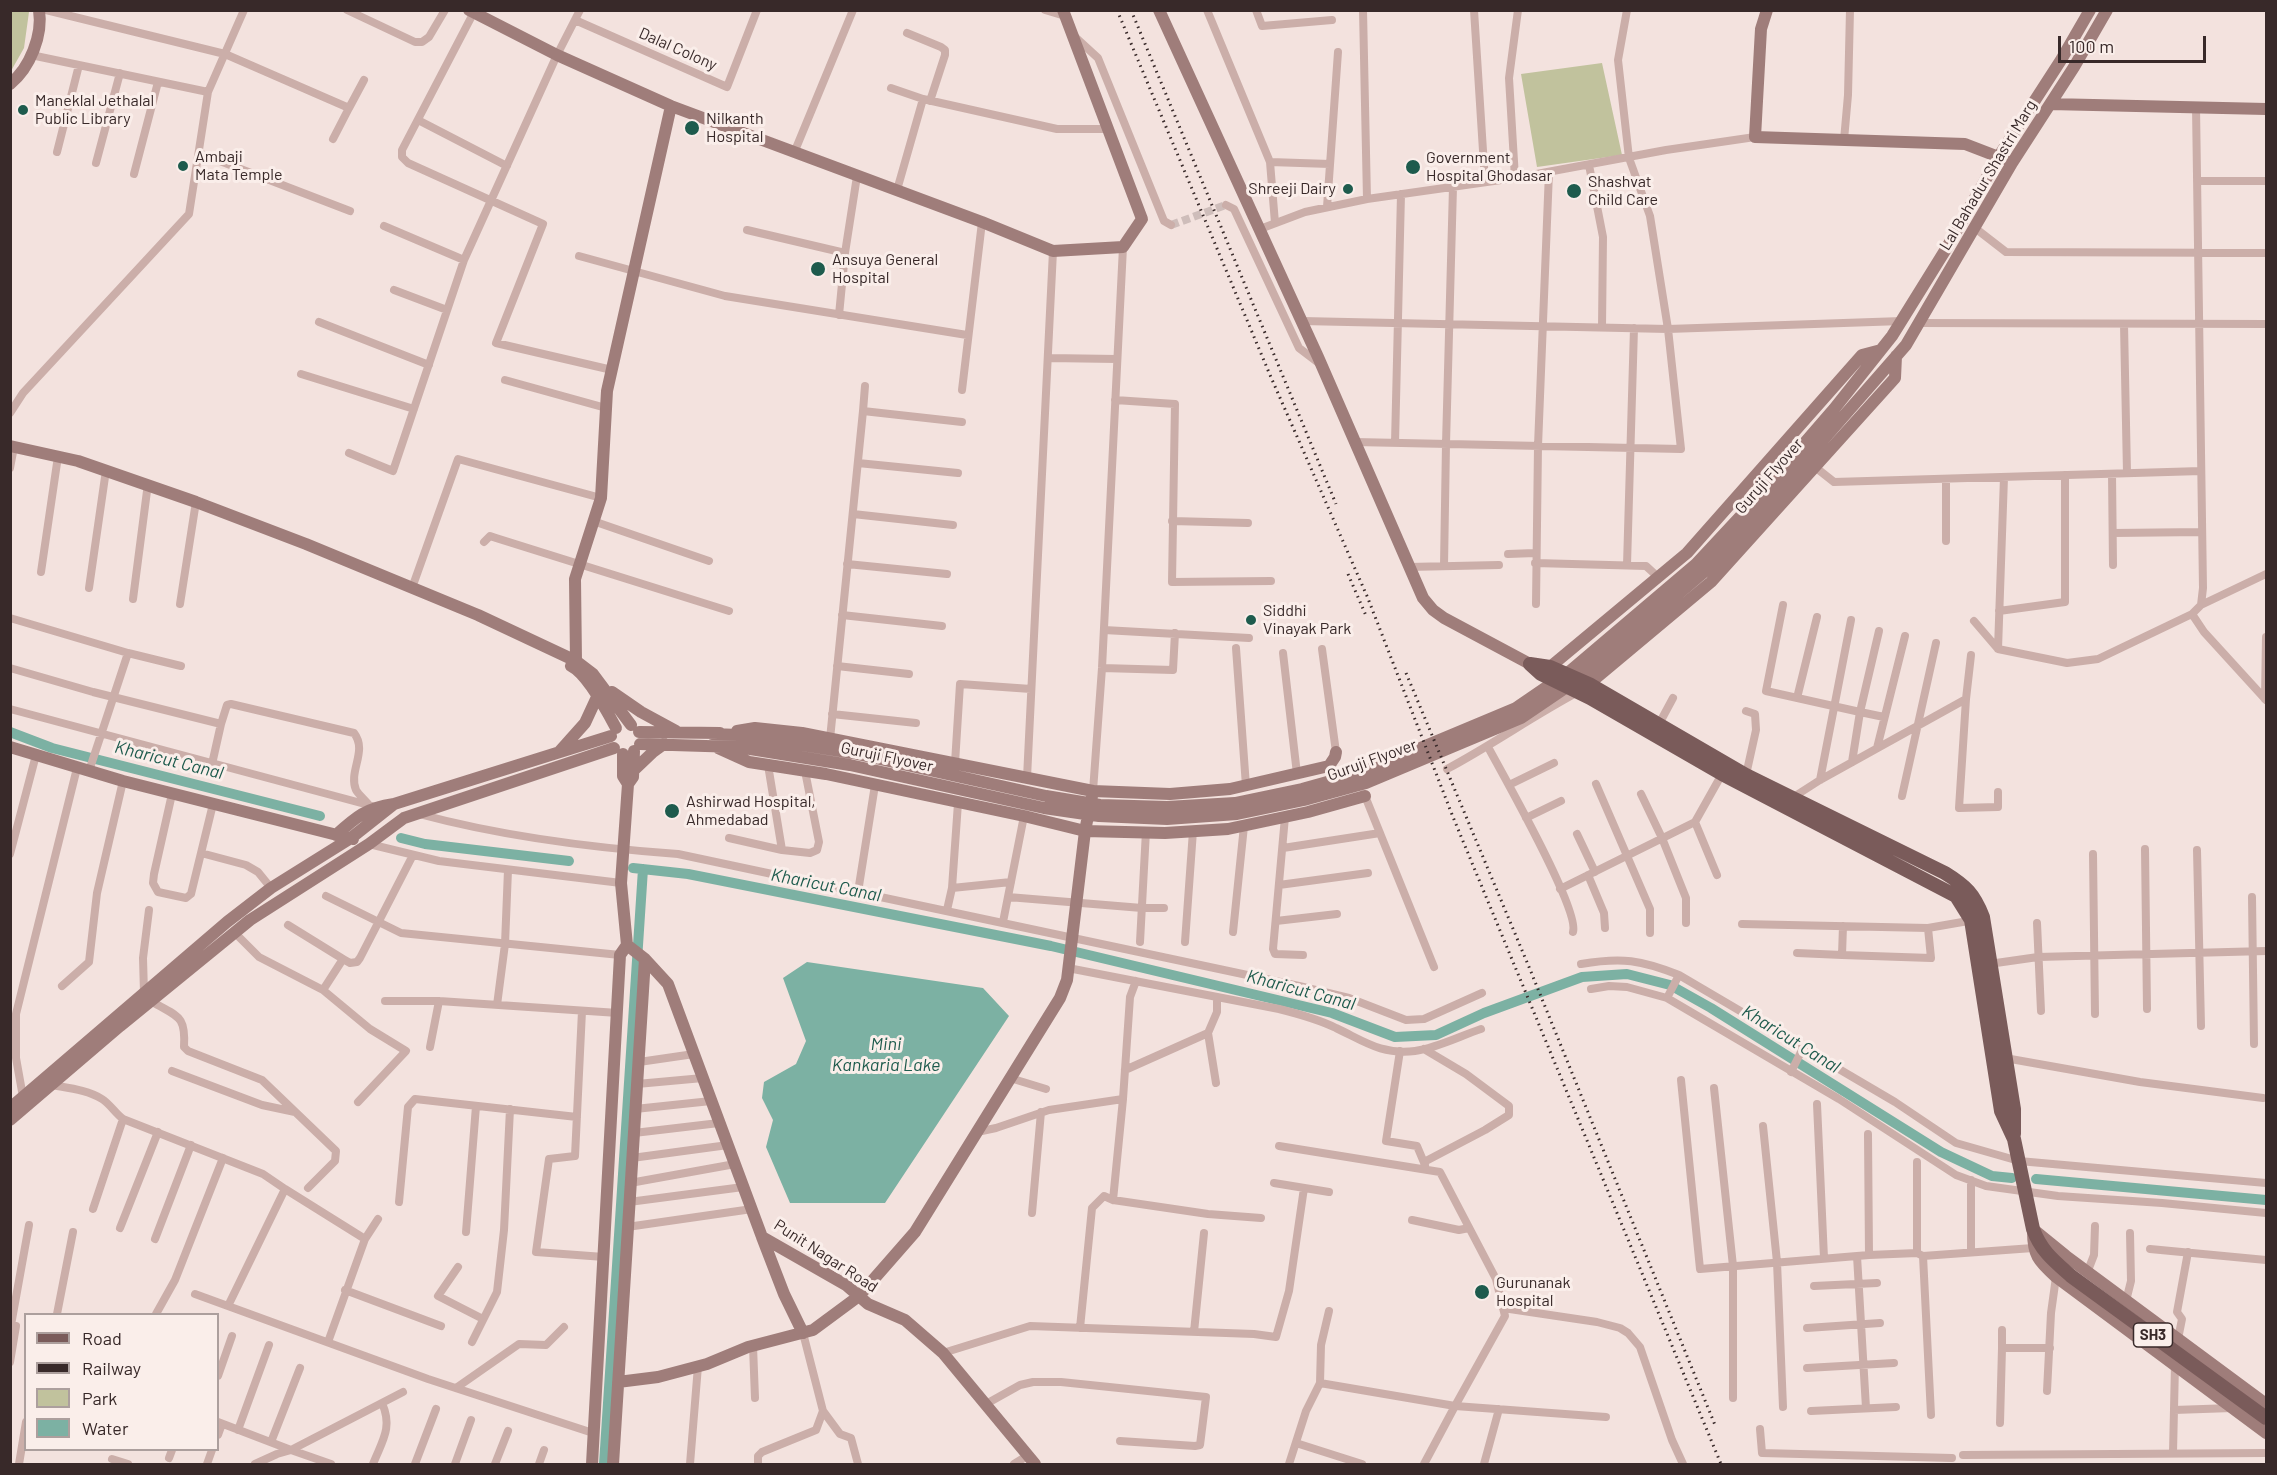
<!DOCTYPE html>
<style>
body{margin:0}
#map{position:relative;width:2277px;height:1475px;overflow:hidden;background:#f3e2de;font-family:Barlow,sans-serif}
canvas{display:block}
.frame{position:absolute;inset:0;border:12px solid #382929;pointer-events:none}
.legend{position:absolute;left:24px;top:1313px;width:195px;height:138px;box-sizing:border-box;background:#faeeea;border:2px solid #ac9f9d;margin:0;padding:8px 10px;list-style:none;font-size:18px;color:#382929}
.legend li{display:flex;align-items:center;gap:12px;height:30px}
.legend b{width:30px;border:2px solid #ac9f9d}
.scale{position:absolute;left:2058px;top:36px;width:148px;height:27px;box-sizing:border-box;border:3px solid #382929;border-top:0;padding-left:8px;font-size:18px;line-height:21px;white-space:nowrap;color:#382929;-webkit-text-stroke:4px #faeeea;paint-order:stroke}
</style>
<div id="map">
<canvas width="2277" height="1475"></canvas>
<div class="frame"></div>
<ul class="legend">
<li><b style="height:8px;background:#7a5b5a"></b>Road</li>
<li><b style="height:8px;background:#382929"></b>Railway</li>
<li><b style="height:16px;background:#c1c29d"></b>Park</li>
<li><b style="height:16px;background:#7cb1a3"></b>Water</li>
</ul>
<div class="scale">100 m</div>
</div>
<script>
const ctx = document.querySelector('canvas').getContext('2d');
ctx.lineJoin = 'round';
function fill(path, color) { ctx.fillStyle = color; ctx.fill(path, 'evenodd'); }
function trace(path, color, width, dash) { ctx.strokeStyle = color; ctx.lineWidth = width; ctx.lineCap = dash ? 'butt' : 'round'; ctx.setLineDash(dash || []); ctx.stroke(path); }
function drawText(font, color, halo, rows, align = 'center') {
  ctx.font = font + ' Barlow,sans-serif'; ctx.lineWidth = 6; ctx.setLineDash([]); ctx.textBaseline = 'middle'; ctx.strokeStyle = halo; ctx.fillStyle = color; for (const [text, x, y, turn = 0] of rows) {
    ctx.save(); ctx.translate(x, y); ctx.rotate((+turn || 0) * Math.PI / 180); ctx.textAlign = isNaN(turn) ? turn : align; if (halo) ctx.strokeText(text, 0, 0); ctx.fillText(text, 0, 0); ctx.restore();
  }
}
fill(new Path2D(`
 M11,10L29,12L24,48L11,71Z
 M1602,63L1622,155L1537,167L1521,74Z`), '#c1c29d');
fill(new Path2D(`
 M807,962L983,988L1009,1016L885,1203H790L766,1147L773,1120L762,1098L764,1082L796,1064L806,1041L783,978Z`), '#7cb1a3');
trace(new Path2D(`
 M10,732L52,748L320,816
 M401,838L425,844L569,861
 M633,868L688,874L1051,946L1332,1013L1395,1037L1436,1035L1484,1013L1582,977L1627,974L1670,985L1711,1008L1941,1152L1992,1176L2012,1178
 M2036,1179L2266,1200
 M604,1464L643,869`), '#7cb1a3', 10);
trace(new Path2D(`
 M1171,225L1226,205`), '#cebdba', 8, [8, 4]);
trace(new Path2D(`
 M46,10L225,54L349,108L364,80
 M347,10L415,42H422L429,37L445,10
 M475,10L402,150V157L408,163L543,224L496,343L612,370
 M1045,10L1065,16
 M1207,10L1270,162L1275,223
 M1256,10L1262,26L1332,20
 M1363,10L1367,199
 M1474,10L1485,182
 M575,20L727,87L757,10
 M907,33L941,47L945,50V55L930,101
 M1074,36L1098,58L1164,221L1171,225
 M31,55L208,92L244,10
 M891,88L923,99L1057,129H1107
 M418,120L507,166
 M333,139L349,108
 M1844,140L1848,95L1850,10
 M57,152L79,65
 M199,153L350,211
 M794,153L853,10
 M1270,162L1330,164
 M96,163L120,73
 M1589,165L1603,237L1602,327
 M134,174L158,82
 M1515,178L1509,78L1518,10
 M2197,181H2266
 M897,190L923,99
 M1226,205L1234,209L1299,348L1320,364
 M1327,207L1338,52
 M384,226L464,260L557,55L580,10
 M1975,228L2006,252L2266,253
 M1260,229L1305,212L1367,199L1515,178L1666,150L1755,137
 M747,230L845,253
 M579,256L725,296L967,335
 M394,290L447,310
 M839,315L845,253L857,176
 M1302,321L1668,329L1902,321
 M319,322L429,365
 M1919,323L2266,324
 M2124,324L2127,473
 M1048,358L1117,359
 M301,374L414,409
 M505,380L606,408
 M962,390L982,222
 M1115,400L1175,404L1172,582L1271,581
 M863,411L865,386
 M10,413L23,393L189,214L208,92
 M1355,442L1681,449L1668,329L1650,216L1629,158L1618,60L1627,10
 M1395,443L1401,194
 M349,453L393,471L464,260
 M858,463L958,473
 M1815,467L1834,482L2201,471
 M10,468L13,452
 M2112,474L2113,565
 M1946,480V541
 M853,514L953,525
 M593,521L709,561
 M1172,521L1248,523
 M2113,533L2202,532
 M484,542L490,536L496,538L729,611
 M1508,554L1535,553
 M1535,563L1646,566L1658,577
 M847,564L947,574
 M1627,565L1634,328
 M1444,566L1446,444L1453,187
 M1408,567L1499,565
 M41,572L57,463
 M89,588L105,477
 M412,588L458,459L601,498
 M133,599L147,491
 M180,604L195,508
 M1536,604L1538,446L1549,172
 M1783,605L1766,691L1860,712L1852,762
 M2201,605L2266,574
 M1999,611L2065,602V475
 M2192,614L2204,632L2266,700
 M842,615L942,626
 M10,618L128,653L181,666
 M1974,621L1998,649L2067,663L2098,659L2192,614L2201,605L2203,588L2196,107
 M1104,630L1249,638
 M1879,631L1860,712L1884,717
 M1236,648L1246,786
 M1322,649L1336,752
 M1998,649L2004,477
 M1283,653L1297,774
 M837,666L909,674
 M10,668L93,692L221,724L212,764
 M1102,668L1173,670L1175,633
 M1797,698L1817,617
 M1966,699L1971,655
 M2265,699L2266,637
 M10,709L376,807
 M1746,711L1755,714L1756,730L1746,775
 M832,714L916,723
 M221,724L227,705L231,704L354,733C368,751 348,771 356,790C359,795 365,800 369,805
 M1659,724L1673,698
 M830,739L863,411L962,422
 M1488,747C1503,775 1580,910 1573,932
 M1877,748L1905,636
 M955,763L960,684L1031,689
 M768,765L782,850L810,853L817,850L819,842L805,771
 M1447,769C1492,745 1533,716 1578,692
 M89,771L128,653
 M1027,778L1053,251
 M1820,780L1851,620
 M1596,784L1650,909V933
 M1509,785L1554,763
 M1093,791L1102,668L1123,247
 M172,794L154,874L153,883L158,892L186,898L191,894L213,804
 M1641,794L1662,838L1686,898V923
 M1365,796L1434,967
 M1902,796L1936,643
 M1792,798L1820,780L1966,699L1959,808L1998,807V792
 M958,803L952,888L1011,882
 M419,814C501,836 594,848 678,854L1299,986L1349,998L1406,1020L1424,1019L1482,993
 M1285,817L1273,949L1275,954L1303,955
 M1526,818L1561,801
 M1695,822L1717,875
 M1577,834L1595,872
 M729,838L782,850
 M369,844L439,861L621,883
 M1283,848L1380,833
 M2145,849L2147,1009
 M2197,850L2201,1026
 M201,853L246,865L258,872L271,888
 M10,854L36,755
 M2093,854L2095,1014
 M1588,875L1604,913L1605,928
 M1279,885L1368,873
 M1560,889L1695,822L1722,774
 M858,892L875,785
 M326,896L401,933L620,955
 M1008,897L1142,908H1164
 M2252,897L2254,1044
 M947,910L952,888
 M1276,921L1337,914
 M1003,922L1024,816
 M2037,923L2041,1011
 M1742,924L1928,928L1974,920
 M288,925L343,959L323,990L370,1029L406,1051L358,1102
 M1843,926L1842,955L1931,958L1928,928
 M234,932L259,957L323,990
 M1233,932L1244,826
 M1140,942L1146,831
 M1185,942L1193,831
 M1797,953L1842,955
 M343,959L350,963L357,962L360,958L413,855
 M1581,964C1622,957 1641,960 1679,975L1895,1102L1956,1143L2019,1161L2266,1183
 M1989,964L2038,957L2266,951
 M1068,968L1279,1009C1299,1014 1318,1019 1336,1028C1364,1041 1381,1055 1415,1051C1437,1048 1460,1036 1481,1029
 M62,986L89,962L97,893L123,781
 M1591,989L1609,986L1627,987L1667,998L1839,1099L1956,1175L1986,1186L2058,1196L2162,1203L2266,1213
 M144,993L143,958L149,910
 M1667,998L1679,975
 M151,1001C177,1017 186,1014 184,1047L188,1051L262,1080L336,1151L335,1161L308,1188
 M385,1001H439L618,1013
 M497,1005L505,944L508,870
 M582,1011L575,1156L549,1159L536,1252L604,1257
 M1208,1033L1216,1083
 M430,1047L439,1001
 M1424,1049L1466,1074L1509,1106V1115L1485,1130L1424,1162
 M1400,1051L1386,1141L1417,1146L1425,1165
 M2005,1058L2140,1082L2263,1098
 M639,1062L694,1054
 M1125,1070L1208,1033L1217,1012V997
 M172,1071L262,1105L295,1112
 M1791,1072L1803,1048
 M1010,1078L1046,1089
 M1681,1080L1700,1269L1869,1255L1917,1253L1923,1256L2033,1248
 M637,1084L703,1078
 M52,1085C68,1088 88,1090 102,1099C110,1104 115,1113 123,1119L263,1174L285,1189L228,1306
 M1714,1088L1733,1266V1398
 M23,1097L16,1058V1014L77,768
 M1123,1099L1113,1200L1208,1214L1261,1218
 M1817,1104L1824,1258
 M635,1109L711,1101
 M1763,1126L1777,1262L1783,1407
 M977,1132L996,1128L1049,1110L1123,1099L1130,997L1136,981
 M634,1133L719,1123
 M1868,1134L1869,1255
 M1279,1146L1440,1172L1496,1279L1505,1316L1455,1406L1606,1417
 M632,1158L728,1145
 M1971,1180V1252
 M630,1183L735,1164
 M1274,1183L1329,1192
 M285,1189L365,1239L328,1342
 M399,1202L408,1107L415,1099L577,1117
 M629,1202L743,1187
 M93,1209L123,1119
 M1032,1213L1041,1112
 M1412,1220L1459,1230L1469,1228
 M627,1227L752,1209
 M120,1228L158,1132
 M466,1232L476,1106
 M155,1239L191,1145
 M365,1239L378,1219
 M2150,1249L2266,1260
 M1917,1253V1162
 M1857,1256L1866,1408
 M1923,1256L1931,1415
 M458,1267L438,1296L483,1319
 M2087,1273L2094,1255L2095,1226
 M1814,1286L1877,1283
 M345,1290L441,1326
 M195,1294L428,1379L593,1433
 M2126,1301L2131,1281L2130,1233
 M1503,1308L1597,1322L1620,1328L1628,1333L1640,1347L1672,1440L1683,1464
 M57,1314L73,1232
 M156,1314L175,1280L223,1158
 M11,1325L29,1225
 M1080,1328L1092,1208L1104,1196L1113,1200
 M1807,1328L1880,1323
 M2002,1330V1348
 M1194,1332L1204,1233
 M803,1333L823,1411L840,1434L851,1438L858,1464
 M2178,1339L2182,1319L2177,1312L2188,1252
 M472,1342L497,1292L504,1230L510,1109
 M753,1346L755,1398
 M943,1353L1030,1326L1254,1334L1276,1337L1289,1291L1304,1188
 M10,1362L16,1326
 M1807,1368L1894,1363
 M218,1376L232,1336
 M1320,1383L1321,1345L1329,1311
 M456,1388L519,1344L546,1345L564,1327
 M2047,1391L2051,1313L2056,1277
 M986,1404L1020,1385L1033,1382H1061L1206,1397L1200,1445L1195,1446L1120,1441
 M2174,1410L2232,1408
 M1811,1411L1896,1407
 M218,1422L291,1450L403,1392
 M2000,1423L2002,1348H2050
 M1760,1429L1762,1453L1952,1458
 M238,1430L269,1345
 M218,1435L222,1424
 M271,1442L300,1368
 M1296,1443L1362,1464
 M2173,1453L2175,1365
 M1963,1455L2266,1453
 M169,1458L172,1450
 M112,1459L128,1464
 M19,1464L26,1422
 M207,1464L212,1450
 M255,1464L277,1454L291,1450L331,1464
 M373,1464C382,1441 393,1428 382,1403
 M415,1464L436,1409
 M455,1464L471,1420
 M495,1464L508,1431
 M539,1464L544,1450
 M690,1464L698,1366
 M758,1464V1456L762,1452L816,1430L823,1411
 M1014,1464L1027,1456
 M1289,1464L1306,1411L1320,1383L1455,1406L1424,1464
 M1484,1464L1499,1409`), '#cbaea9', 8);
trace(new Path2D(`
 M469,10L557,55L671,106L982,222L1053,251L1123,247L1142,219L1063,10
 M1159,10L1318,357L1423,598L1433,610L1444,618L1530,664
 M1767,10L1761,29L1755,137L1965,144L2004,159
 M10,84C30,68 43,35 39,10
 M2050,104L2266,109
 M10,446L78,461L196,502L306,544L478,615L576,661L593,674L631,725
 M576,661L575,579L601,498L607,391L671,106
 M571,666C587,674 607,711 616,728
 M1544,672L1687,553L1862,355L1881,350
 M1583,689L1711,582L1895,378L1896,356
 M612,692L641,712L676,731
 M737,731L755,728L802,733L1093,791L1170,794L1230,789L1329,766L1335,757L1336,752
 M639,732L720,733
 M712,734L739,735L853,753L1046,796L1100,805L1167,807L1235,803L1302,789L1363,772L1516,708L1570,671L1696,564L1750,506L1834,409L1892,336L1946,249L1999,156L2061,60L2090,10
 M640,744L738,747L850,765L1044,808L1099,816L1167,819L1237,814L1304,800L1366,783L1521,718L1577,680L1704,572L1759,513L1906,345L2012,163L2074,67L2107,10
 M10,747L123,781L353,839
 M718,748L749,762L826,774L1024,816L1085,831L1165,833L1228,829L1308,812L1365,796
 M560,751L585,723L597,697
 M634,751L633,777L628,784L621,883L627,945L645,959L668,984L762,1237L846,1285L868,1304L905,1320L943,1353L1035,1464
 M623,754V776L628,784
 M633,771L653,752L664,744
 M336,835C356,817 366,808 394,804L611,736
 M10,1108L227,922L271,888L351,838L394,804
 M10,1120L120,1026L250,920L369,844L404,818L614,748
 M2034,1230L2066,1256L2266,1404
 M2033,1231C2033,1255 2038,1261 2056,1277L2266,1433
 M762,1237L784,1294L803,1333
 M618,1382L658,1377L707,1364L748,1347L813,1330L859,1296L915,1232L1060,998L1067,980L1085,831L1093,791
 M592,1464L620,955L627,945
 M613,1464L645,959`), '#9f7d7a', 12);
trace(new Path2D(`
 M1530,664L1541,674L1590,698L1722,774L1956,896L1971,920L2001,1111L2014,1139L2033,1229C2041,1251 2054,1261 2071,1276L2266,1418
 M1530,664L1550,667L1591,685L1746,775L1945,873C1966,886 1974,894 1983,917L2014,1109V1134`), '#7a5b5a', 14);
trace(new Path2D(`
 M1117,10L1270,375L1367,596L1453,817L1721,1464
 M1131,10L1336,504
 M1348,574L1367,618
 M1406,673L1529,967L1715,1425`), '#382929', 3, [1.5, 4.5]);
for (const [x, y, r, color] of [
 [23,110,6,"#1e5b4d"],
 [692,128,8,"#1e5b4d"],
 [183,166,6,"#1e5b4d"],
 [1413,167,8,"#1e5b4d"],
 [1348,189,6,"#1e5b4d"],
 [1574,191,8,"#1e5b4d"],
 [818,269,8,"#1e5b4d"],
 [1251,620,6,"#1e5b4d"],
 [672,811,8,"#1e5b4d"],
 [1482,1292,8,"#1e5b4d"]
]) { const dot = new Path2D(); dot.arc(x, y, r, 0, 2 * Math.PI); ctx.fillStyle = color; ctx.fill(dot); trace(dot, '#faeeea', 2); }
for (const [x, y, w] of [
 [2153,1335,39]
]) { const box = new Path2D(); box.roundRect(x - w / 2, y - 12, w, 24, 4.5); ctx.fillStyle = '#faeeea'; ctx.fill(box); trace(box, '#382929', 1.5); }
drawText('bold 15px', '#382929', null, [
 ["SH3",2153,1335]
]);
drawText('16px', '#382929', '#faeeea', [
 ["Dalal Colony",678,49,24],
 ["Lal Bahadur Shastri Marg",1988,175,-59],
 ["Guruji Flyover",1769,476,-49],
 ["Guruji Flyover",887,757,12],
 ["Guruji Flyover",1372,760,-20],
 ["Punit Nagar Road",826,1256,33]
]);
drawText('16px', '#382929', '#faeeea', [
 ["Maneklal Jethalal",35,101],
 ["Public Library",35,119],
 ["Nilkanth",706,119],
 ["Hospital",706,137],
 ["Ambaji",195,157],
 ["Mata Temple",195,175],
 ["Government",1426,158],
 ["Hospital Ghodasar",1426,176],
 ["Shashvat",1588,182],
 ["Child Care",1588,200],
 ["Shreeji Dairy",1336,189,"right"],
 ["Ansuya General",832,260],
 ["Hospital",832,278],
 ["Siddhi",1263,611],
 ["Vinayak Park",1263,629],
 ["Ashirwad Hospital,",686,802],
 ["Ahmedabad",686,820],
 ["Gurunanak",1496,1283],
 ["Hospital",1496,1301]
], 'left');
drawText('italic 18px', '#1e5b4d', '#faeeea', [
 ["Kharicut Canal",169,760,14],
 ["Kharicut Canal",826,885,11],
 ["Kharicut Canal",1301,990,15],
 ["Kharicut Canal",1791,1039,32],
 ["Mini",886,1044],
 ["Kankaria Lake",886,1065]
]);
</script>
